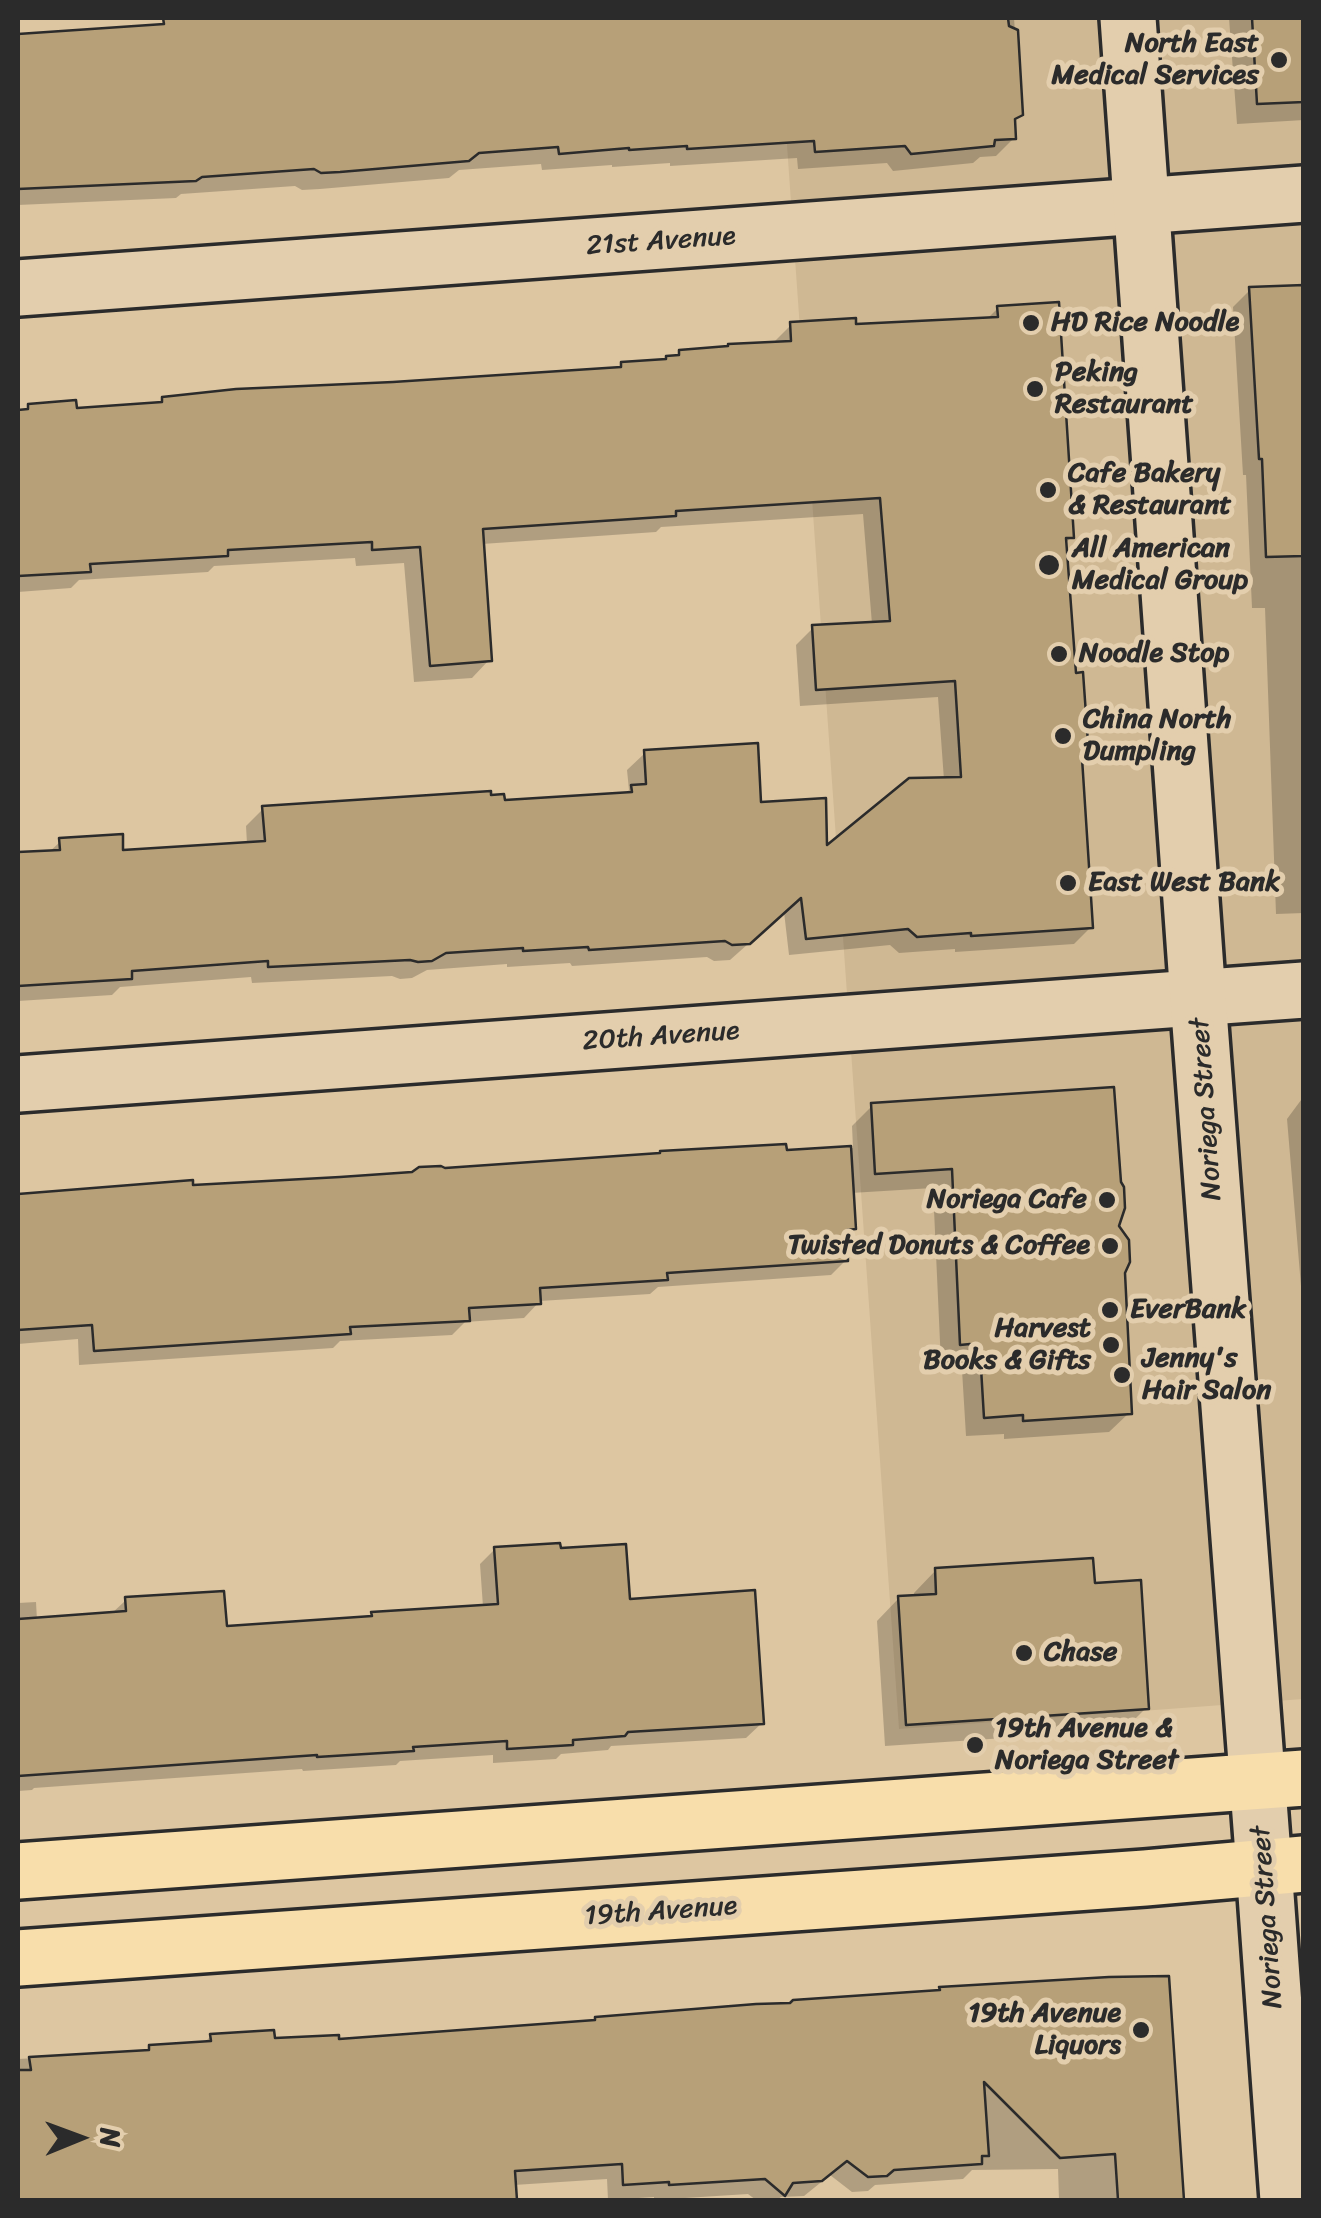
<!DOCTYPE html>
<style>
body{margin:0}
#map{position:relative;width:1321px;height:2218px;overflow:hidden;background:#ddc6a1;font-family:Sriracha,sans-serif}
canvas{display:block}
.frame{position:absolute;inset:0;border:20px solid #2b2b2b;pointer-events:none}
.north{position:absolute;left:30px;top:2088px;width:100px;height:100px;-webkit-text-stroke:8px #e3cead;paint-order:stroke;rotate:89deg;font-size:28px;font-weight:700;line-height:40px;text-align:center;color:#2b2b2b}
.north::after{content:'';display:block;margin:auto;width:35px;height:45px;background:#2b2b2b;clip-path:polygon(50% 0,100% 100%,50% 72%,0 100%)}
</style>
<div id="map">
<canvas width="1321" height="2218"></canvas>
<div class="frame"></div>
<div class="north">N</div>
</div>
<script>
const ctx = document.querySelector('canvas').getContext('2d');
ctx.lineJoin = 'round';
function fill(path, color) { ctx.fillStyle = color; ctx.fill(path, 'evenodd'); }
function trace(path, color, width, dash) { ctx.strokeStyle = color; ctx.lineWidth = width; ctx.lineCap = dash ? 'butt' : 'round'; ctx.setLineDash(dash || []); ctx.stroke(path); }
function drawText(font, color, halo, rows, align = 'center') {
  ctx.font = font + ' Sriracha,sans-serif'; ctx.lineWidth = 10; ctx.setLineDash([]); ctx.textBaseline = 'middle'; ctx.strokeStyle = halo; ctx.fillStyle = color; for (const [text, x, y, turn = 0] of rows) {
    ctx.save(); ctx.translate(x, y); ctx.rotate((+turn || 0) * Math.PI / 180); ctx.textAlign = isNaN(turn) ? turn : align; if (halo) ctx.strokeText(text, 0, 0); ctx.fillText(text, 0, 0); ctx.restore();
  }
}
fill(new Path2D(`
 M778,18H1303V1699L899,1729Z`), '#cfb893');
fill(new Path2D(`
 M260,18H1014L1021,114L1013,122L1014,138L996,156L980,157L973,163L893,171L887,163L798,169L797,158L670,166V163L612,167V165L542,170L541,164L459,170L449,178L320,189L302,190L295,186L181,194L176,198L18,205V36L158,27L164,21Z
 M1229,18H1304V120L1237,124Z
 M1304,286V913L1276,914L1265,608H1252L1246,475H1243L1233,307L1250,290Z
 M998,308L1072,537L1064,544L1074,675L1086,756L1080,762L1091,927L1074,944L955,952V949L899,953L890,945L789,955L784,912L730,960L714,961L707,957L572,966L570,963L507,967V964L427,970L412,978L400,979L392,976L252,983L251,977L120,987L112,995L18,1001V856L48,853L61,841L121,852L247,844L246,826L263,809L502,803L624,795L629,790L627,770L645,753L759,805L825,850L944,780L938,697L800,706L796,645L813,628L872,624L863,514L661,527L656,532L482,544L489,660L472,678L414,682L404,563L356,566L355,558L214,566L208,572L79,580L71,588L18,592V413L22,412L29,406L74,411L157,405L163,399L617,370L622,364L664,362L674,358L680,352L774,342L791,325L854,327L986,320Z
 M1304,1096V1322L1287,1119Z
 M872,1106L1116,1226L1122,1272L1129,1413L1109,1432L1004,1439V1434L966,1436L962,1370H952L951,1363L941,1364L933,1188L851,1193L854,1228L845,1237L846,1260L831,1275L658,1287L650,1294L540,1301L524,1318L465,1322L452,1335L340,1341L333,1348L79,1365L78,1339L18,1344V1196L191,1182V1188L445,1171L853,1148L852,1126Z
 M495,1549L558,1550L627,1602L762,1723L746,1738L611,1746L608,1750L561,1754L556,1759L493,1763V1755L400,1761L396,1765L303,1771L302,1769L34,1788L32,1790L18,1791V1603L36,1602L37,1620L110,1615L126,1600L224,1628L368,1619L372,1614L483,1607L480,1564Z
 M936,1570L1146,1708L1124,1730L885,1746L877,1621L899,1598H914V1593Z
 M1167,1978L1181,2200H1059L1058,2169L972,2170L963,2179L875,2185L868,2191L852,2192L830,2175L804,2196L781,2197L777,2200H756L748,2194L654,2200V2197L608,2200L607,2179L514,2185V2200H18V2059L145,2052L150,2048L203,2044L211,2036L273,2041L337,2042Z`), '#0003');
const building = new Path2D(`
 M163,18H1008L1009,26L1018,30L1023,115L1015,119L1016,139L995,140L994,146L911,154L905,146L815,152L814,141L687,149V146L629,150V148L559,154L558,147L479,153L469,161L340,172L321,173L314,169L202,177L196,181L18,189V34L164,24Z
 M1252,18H1304V102L1257,104Z
 M1304,285V556L1266,557L1262,459H1259L1249,287Z
 M1059,302L1074,538H1066L1076,673L1083,672L1089,757L1082,758L1093,928L971,936V933L917,937L908,929L806,939L801,898L750,944L732,945L725,941L589,950L588,947L523,951V948L446,953L432,961L418,962L410,960L268,967V961L132,971V979L18,986V852L60,850L59,838L123,834V850L265,841L262,806L491,791V795L504,794L505,800L632,792L631,785L646,784L644,750L758,743L761,802L826,798L827,845L909,778L961,777L955,681L816,690L812,625L890,621L880,498L676,511V516L483,529L492,661L430,666L420,547L372,550V542L228,550V556L90,564L91,572L18,576V410L28,409V404L76,400L77,408L162,402V397L236,389L393,382L621,367V362L666,359V356L679,355V350L728,346V344L791,341L790,322L856,318V324L998,317L997,306Z
 M1114,1087L1121,1182L1124,1187L1125,1208L1119,1226L1129,1240L1130,1262L1125,1273L1132,1414L1023,1421V1415L984,1418L980,1351H971L970,1344L960,1345L952,1169L875,1174L871,1103Z
 M786,1144L787,1150L851,1146L856,1229L847,1230L848,1261L667,1273L668,1280L540,1288L541,1304L469,1308L470,1321L350,1327L351,1334L94,1351L92,1325L18,1330V1194L193,1180V1185L340,1177L412,1172L419,1167L441,1166L445,1168L660,1153V1151Z
 M560,1543L561,1548L626,1544L630,1599L755,1590L764,1724L628,1732L625,1736L573,1740V1745L507,1749V1741L413,1747L414,1751L317,1757V1755L18,1776V1619L126,1611L125,1597L224,1591L227,1626L372,1616L371,1612L498,1604L494,1547Z
 M1093,1558L1095,1583L1141,1580L1149,1709L906,1725L898,1596L936,1594L935,1568Z
 M1169,1976L1184,2200H1118L1115,2154L1060,2158L984,2082L989,2156H982V2164L894,2170L887,2176L868,2177L847,2161L822,2181L793,2183L785,2196L765,2179L669,2185V2182L623,2185L622,2164L515,2171L517,2200H18V2070H31L29,2057L149,2050V2045L211,2041L210,2034L274,2030L275,2038L339,2035V2039L595,2020V2017L756,2004L790,2003L793,2000L940,1990L939,1987L1109,1977Z`);
fill(building, '#b7a078');
trace(building, '#2b2b2b', 2.5);
const minor = new Path2D(`
 M18,288L1304,194
 M18,1084L1304,990
 M1264,1867L1288,2200`);
const tertiary = new Path2D(`
 M1128,18L1198,998L1264,1867`);
const trunk = new Path2D(`
 M18,1871L1304,1778
 M18,1958L1145,1878L1304,1864`);
trace(minor, '#2b2b2b', 62);
trace(tertiary, '#2b2b2b', 62);
trace(trunk, '#2b2b2b', 62);
trace(minor, '#e3cead', 55);
trace(tertiary, '#e3cead', 55);
trace(trunk, '#f8deab', 55);
for (const [x, y, r, color] of [
 [1279,60,10,"#2b2b2b"],
 [1031,323,10,"#2b2b2b"],
 [1035,389,10,"#2b2b2b"],
 [1048,490,10,"#2b2b2b"],
 [1049,565,12,"#2b2b2b"],
 [1059,654,10,"#2b2b2b"],
 [1063,736,10,"#2b2b2b"],
 [1068,883,10,"#2b2b2b"],
 [1107,1200,10,"#2b2b2b"],
 [1110,1246,10,"#2b2b2b"],
 [1110,1310,10,"#2b2b2b"],
 [1111,1345,10,"#2b2b2b"],
 [1122,1375,10,"#2b2b2b"],
 [1024,1653,10,"#2b2b2b"],
 [975,1745,10,"#2b2b2b"],
 [1141,2030,10,"#2b2b2b"]
]) { const dot = new Path2D(); dot.arc(x, y, r, 0, 2 * Math.PI); ctx.fillStyle = color; ctx.fill(dot); trace(dot, '#e3cead', 4); }
drawText('bold 28px', '#2b2b2b', '#e3cead', [
 ["North East",1259,44,"right"],
 ["Medical Services",1259,76,"right"],
 ["HD Rice Noodle",1051,323],
 ["Peking",1055,373],
 ["Restaurant",1055,405],
 ["Cafe Bakery",1068,474],
 ["& Restaurant",1068,506],
 ["All American",1072,549],
 ["Medical Group",1072,581],
 ["Noodle Stop",1079,654],
 ["China North",1083,720],
 ["Dumpling",1083,752],
 ["East West Bank",1088,883],
 ["Noriega Cafe",1087,1200,"right"],
 ["Twisted Donuts & Coffee",1090,1246,"right"],
 ["EverBank",1130,1310],
 ["Harvest",1091,1329,"right"],
 ["Books & Gifts",1091,1361,"right"],
 ["Jenny's",1142,1359],
 ["Hair Salon",1142,1391],
 ["Chase",1044,1653],
 ["19th Avenue &",995,1729],
 ["Noriega Street",995,1761],
 ["19th Avenue",1121,2014,"right"],
 ["Liquors",1121,2046,"right"]
], 'left');
drawText('28px', '#2b2b2b', '#e3cead', [
 ["21st Avenue",661,242,-4],
 ["20th Avenue",661,1037,-4],
 ["Noriega Street",1207,1109,-94],
 ["19th Avenue",661,1912,-4],
 ["Noriega Street",1268,1917,-94]
]);
</script>
